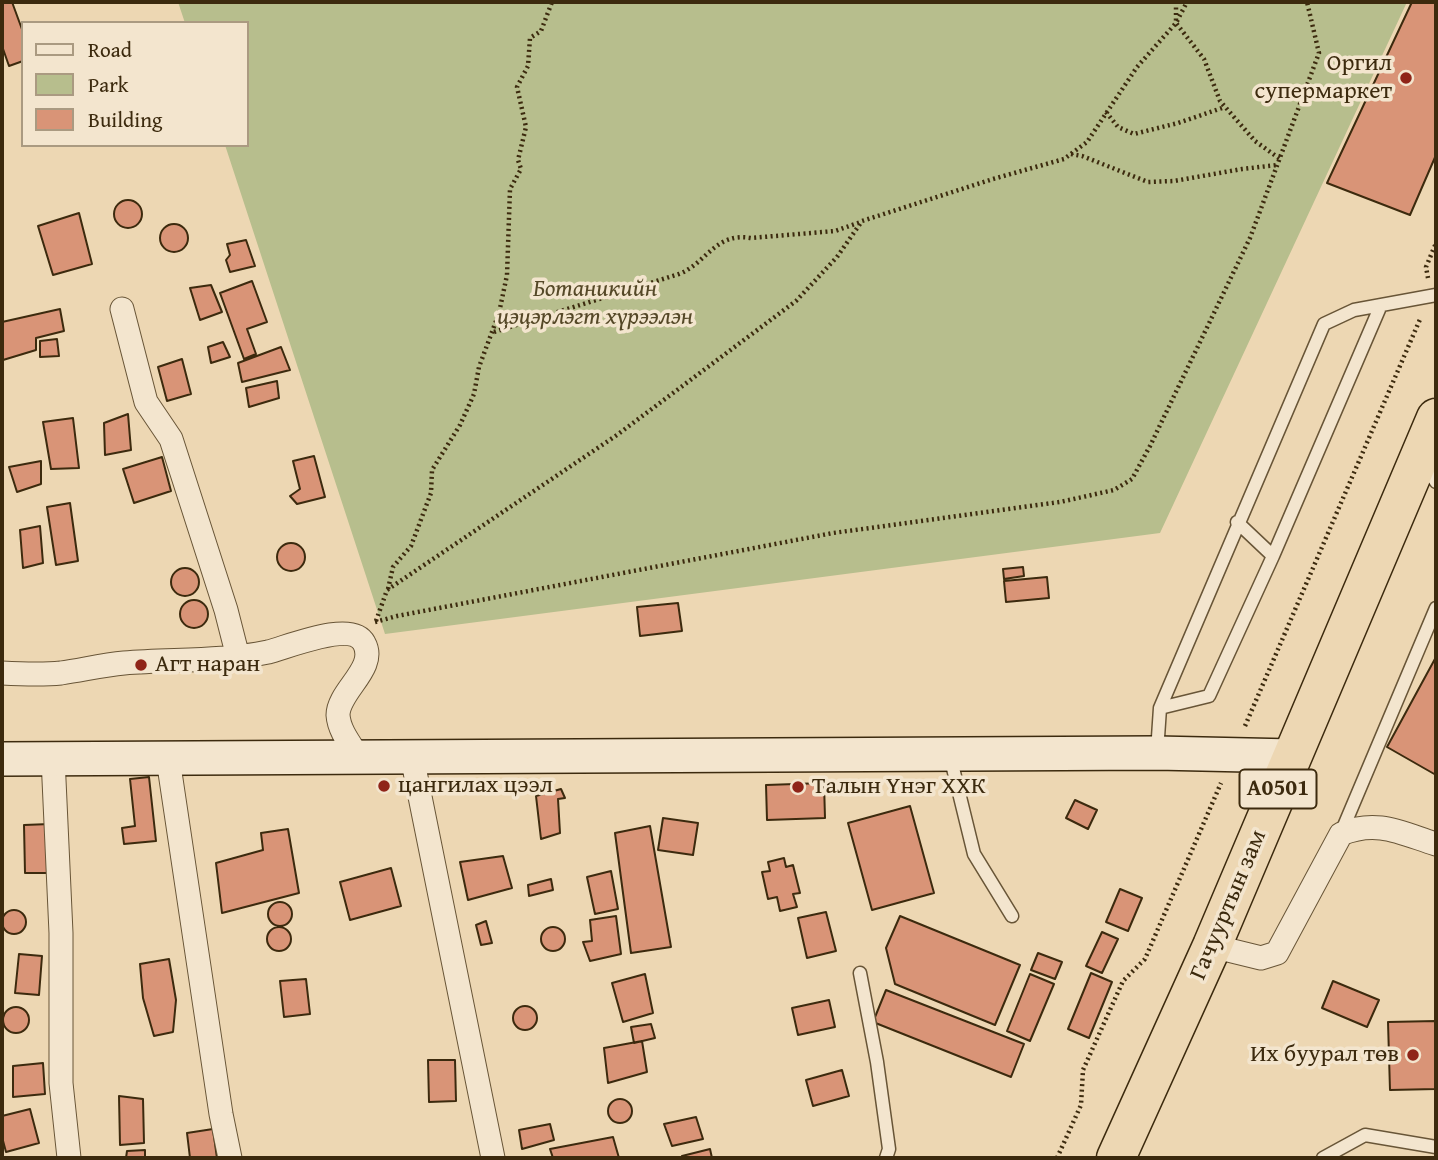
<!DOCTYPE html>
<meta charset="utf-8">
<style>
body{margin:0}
#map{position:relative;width:1438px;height:1160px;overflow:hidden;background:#edd7b3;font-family:"Gentium Book Plus",serif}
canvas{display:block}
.frame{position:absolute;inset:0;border:4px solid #3c2a0e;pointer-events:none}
.legend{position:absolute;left:21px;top:21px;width:228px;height:126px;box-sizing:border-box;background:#f3e5ce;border:2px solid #aa9a81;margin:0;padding:9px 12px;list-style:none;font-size:21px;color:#3c2a0e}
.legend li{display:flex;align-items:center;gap:14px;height:35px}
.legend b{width:35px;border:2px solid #aa9a81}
</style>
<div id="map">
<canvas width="1438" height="1160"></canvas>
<div class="frame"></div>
<ul class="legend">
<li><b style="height:9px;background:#f3e5ce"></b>Road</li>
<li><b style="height:19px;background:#b7be8d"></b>Park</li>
<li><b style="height:19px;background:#d99477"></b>Building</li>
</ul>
</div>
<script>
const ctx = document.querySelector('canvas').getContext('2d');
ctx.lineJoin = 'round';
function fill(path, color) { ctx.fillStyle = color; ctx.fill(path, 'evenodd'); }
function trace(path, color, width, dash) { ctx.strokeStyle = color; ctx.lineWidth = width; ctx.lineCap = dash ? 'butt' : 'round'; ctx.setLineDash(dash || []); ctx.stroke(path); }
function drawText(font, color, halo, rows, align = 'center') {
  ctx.font = font + ' "Gentium Book Plus",serif'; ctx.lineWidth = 7; ctx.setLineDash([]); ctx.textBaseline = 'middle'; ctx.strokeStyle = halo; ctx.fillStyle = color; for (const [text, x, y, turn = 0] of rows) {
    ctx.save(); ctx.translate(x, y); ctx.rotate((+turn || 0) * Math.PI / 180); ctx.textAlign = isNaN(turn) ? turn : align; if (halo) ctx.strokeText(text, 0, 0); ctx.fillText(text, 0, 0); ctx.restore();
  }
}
fill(new Path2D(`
 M178,2H1407L1160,533L385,634L225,145H247V23H185Z`), '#b7be8d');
const building = new Path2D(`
 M2,2H12L23,32V61L9,66L2,46Z
 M1412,2H1436V155L1410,215L1327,183Z
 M114 214a14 14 0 1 1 28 0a14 14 0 1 1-28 0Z
 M79,213L92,264L53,275L38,226Z
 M160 238a14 14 0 1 1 28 0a14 14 0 1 1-28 0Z
 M246,240L255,266L230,272L226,260L230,255L227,244Z
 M252,281L267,322L247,329L256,354L244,359L220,293Z
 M211,285L222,312L200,320L190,288Z
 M60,309L64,331L36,338V350L3,360L2,322Z
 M57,339L59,356L40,357V341Z
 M223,342L230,357L211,363L208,347Z
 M281,347L290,370L242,382L238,363Z
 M182,359L191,394L167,401L158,367Z
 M277,381L279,398L249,407L246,388Z
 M128,414L131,450L105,455L104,423Z
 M73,418L79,468L51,469L43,422Z
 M314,456L325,497L297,504L290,496L300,489L293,461Z
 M162,457L171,491L134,503L123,469Z
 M41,461V484L17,492L9,467Z
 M70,503L78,561L56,565L47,507Z
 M40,526L43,563L23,568L20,530Z
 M277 557a14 14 0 1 1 28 0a14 14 0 1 1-28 0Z
 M1023,567L1024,576L1004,579L1003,569Z
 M171 582a14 14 0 1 1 28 0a14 14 0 1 1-28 0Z
 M1047,577L1049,598L1006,602L1004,581Z
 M180 614a14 14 0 1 1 28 0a14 14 0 1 1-28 0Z
 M678,603L682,631L640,636L637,607Z
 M1436,657V775L1387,747Z
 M149,777L156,841L124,844L122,828L135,826L130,779Z
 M824,783L825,818L767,820L766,785Z
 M561,789L565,798L558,799L560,833L541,839L536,796Z
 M1075,800L1097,810L1088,829L1066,818Z
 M910,806L934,893L872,910L848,823Z
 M663,818L698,823L693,855L658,850Z
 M50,824L51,873H25L24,825Z
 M650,826L671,947L631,953L615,833Z
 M288,829L299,893L222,913L216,863L263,850L261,833Z
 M503,856L512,888L468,900L460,862Z
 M784,858L786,867L793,865L800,893L793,894L797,907L780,911L777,897L768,899L762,872L770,871L768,862Z
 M391,868L401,906L350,920L340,882Z
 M611,871L618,909L595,914L587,877Z
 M551,879L553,890L529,896L528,885Z
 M1120,889L1142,898L1128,931L1106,922Z
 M268 914a12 12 0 1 1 24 0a12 12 0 1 1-24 0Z
 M2 922a12 12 0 1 1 24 0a12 12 0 1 1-24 0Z
 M826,912L836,951L807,958L798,918Z
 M616,916L621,954L590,961L583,942L592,941L590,920Z
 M900,916L1020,965L995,1025L895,984L886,948Z
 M486,921L492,943L481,945L476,925Z
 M541 939a12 12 0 1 1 24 0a12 12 0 1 1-24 0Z
 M267 939a12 12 0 1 1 24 0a12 12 0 1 1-24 0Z
 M1102,932L1118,939L1102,973L1086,966Z
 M1038,953L1062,962L1055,979L1031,970Z
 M19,954L42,956L39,995L15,993Z
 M169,959L176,1000L173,1032L154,1036L143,998L140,964Z
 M1091,973L1112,982L1089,1038L1068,1029Z
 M645,974L653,1013L623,1022L612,983Z
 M1030,974L1054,984L1030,1041L1007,1031Z
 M306,979L310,1014L284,1017L280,981Z
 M1333,981L1379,1000L1367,1027L1322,1008Z
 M886,990L1024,1044L1011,1077L873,1022Z
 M829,1000L835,1027L798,1035L792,1008Z
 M513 1018a12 12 0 1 1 24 0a12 12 0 1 1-24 0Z
 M3 1020a13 13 0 1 1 26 0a13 13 0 1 1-26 0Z
 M1436,1021V1089L1390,1090L1388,1022Z
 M651,1024L655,1038L634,1043L631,1027Z
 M642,1041L647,1072L608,1083L604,1048Z
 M428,1060H455L456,1101L429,1102Z
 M43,1063L45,1094L13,1097V1066Z
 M842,1070L849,1096L813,1106L806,1080Z
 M119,1096L143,1099L144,1143L120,1145Z
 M608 1111a12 12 0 1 1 24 0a12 12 0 1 1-24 0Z
 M30,1109L39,1143L6,1152L2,1137V1116Z
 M696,1117L703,1139L672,1146L664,1124Z
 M550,1124L554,1140L522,1149L519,1130Z
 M213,1129L217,1158H190L187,1133Z
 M613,1137L619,1158H553L550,1149Z
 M710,1149L712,1158H682V1156Z
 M145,1150V1158H126L127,1151Z`);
fill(building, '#d99477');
trace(building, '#3c2a0e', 2);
const lane = new Path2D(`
 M1423,462L1436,482
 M1237,522L1273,556
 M1160,708L1209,696L1273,556L1381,305
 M1157,752L1160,708L1324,324L1354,310L1436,295
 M950,756L974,854L1012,916
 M1341,833L1436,608
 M860,973L877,1062L889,1149L886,1158
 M1323,1158L1365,1135L1436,1147`);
const street = new Path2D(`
 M122,309L146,402L171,439L226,610L238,657
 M2,673C21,674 41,675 61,673C82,670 103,665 124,663C173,659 220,662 268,652C288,647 352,620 364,643C378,668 338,691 338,715C339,731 351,745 359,758
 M412,757L493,1158
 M53,758L61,933V1083L69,1158
 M168,759L221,1114L230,1158
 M1212,946L1261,958L1277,953L1341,834C1377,819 1401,833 1436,844`);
const secondary = new Path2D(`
 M2,759L1157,753L1293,756`);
const highway = new Path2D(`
 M1116,1158L1212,946L1436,418`);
trace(lane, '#685537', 15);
trace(street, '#685537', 25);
trace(secondary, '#3c2a0e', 36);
trace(highway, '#3c2a0e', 41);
trace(new Path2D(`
 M1176,2V23L1204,59L1220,101L1255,141L1280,159
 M1106,112L1118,127L1134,134L1178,123L1225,107
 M1071,154L1082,156L1148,182L1174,181L1242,169L1277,165
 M1428,278L1426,267L1436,243
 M494,332L679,274C707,263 715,232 751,238L835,231L861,222
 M388,589L393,567L411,546L431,493L432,470L460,425L474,394L479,367L499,313L507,275L510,189L521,169L518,160L526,127L517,87L528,66L530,38L541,31L552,2
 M376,621L387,590L617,435L796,301L837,257L862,221L993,179L1064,159L1087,142L1137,67L1176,23L1187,2
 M375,622L397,616L833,533L1060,502L1114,490L1132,479L1150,446L1250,238L1319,53L1307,2
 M1245,726L1421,317
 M1057,1158L1081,1105L1083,1070L1123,981L1145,959L1221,783`), '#3c2a0e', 4.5, [2, 3.5]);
trace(lane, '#f3e5ce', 12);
trace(street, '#f3e5ce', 23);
trace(secondary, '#f3e5ce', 33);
trace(highway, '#edd7b3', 38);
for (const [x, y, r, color] of [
 [1406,78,7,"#8f2418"],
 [141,665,7,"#8f2418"],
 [384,786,7,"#8f2418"],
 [798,787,7,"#8f2418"],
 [1413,1055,7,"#8f2418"]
]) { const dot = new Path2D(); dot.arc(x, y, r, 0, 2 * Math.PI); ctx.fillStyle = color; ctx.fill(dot); trace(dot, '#f3e5ce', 2.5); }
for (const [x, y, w] of [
 [1278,789,77]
]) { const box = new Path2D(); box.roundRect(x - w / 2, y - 19.5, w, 39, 5); ctx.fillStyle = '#f3e5ce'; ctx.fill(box); trace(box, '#3c2a0e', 2); }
drawText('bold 23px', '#3c2a0e', null, [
 ["A0501",1278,789]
]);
drawText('24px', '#3c2a0e', '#f3e5ce', [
 ["Оргил",1392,64,"right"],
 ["супермаркет",1392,92,"right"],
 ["Агт наран",155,665],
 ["цангилах цээл",398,786],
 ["Талын Үнэг ХХК",812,787],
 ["Их буурал төв",1399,1055,"right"]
], 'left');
drawText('italic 24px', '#554827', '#f3e5ce', [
 ["Ботаникийн",595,290],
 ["цэцэрлэгт хүрээлэн",595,318]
]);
drawText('24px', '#3c2a0e', '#f3e5ce', [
 ["Гачууртын зам",1229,905,-67]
]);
</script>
